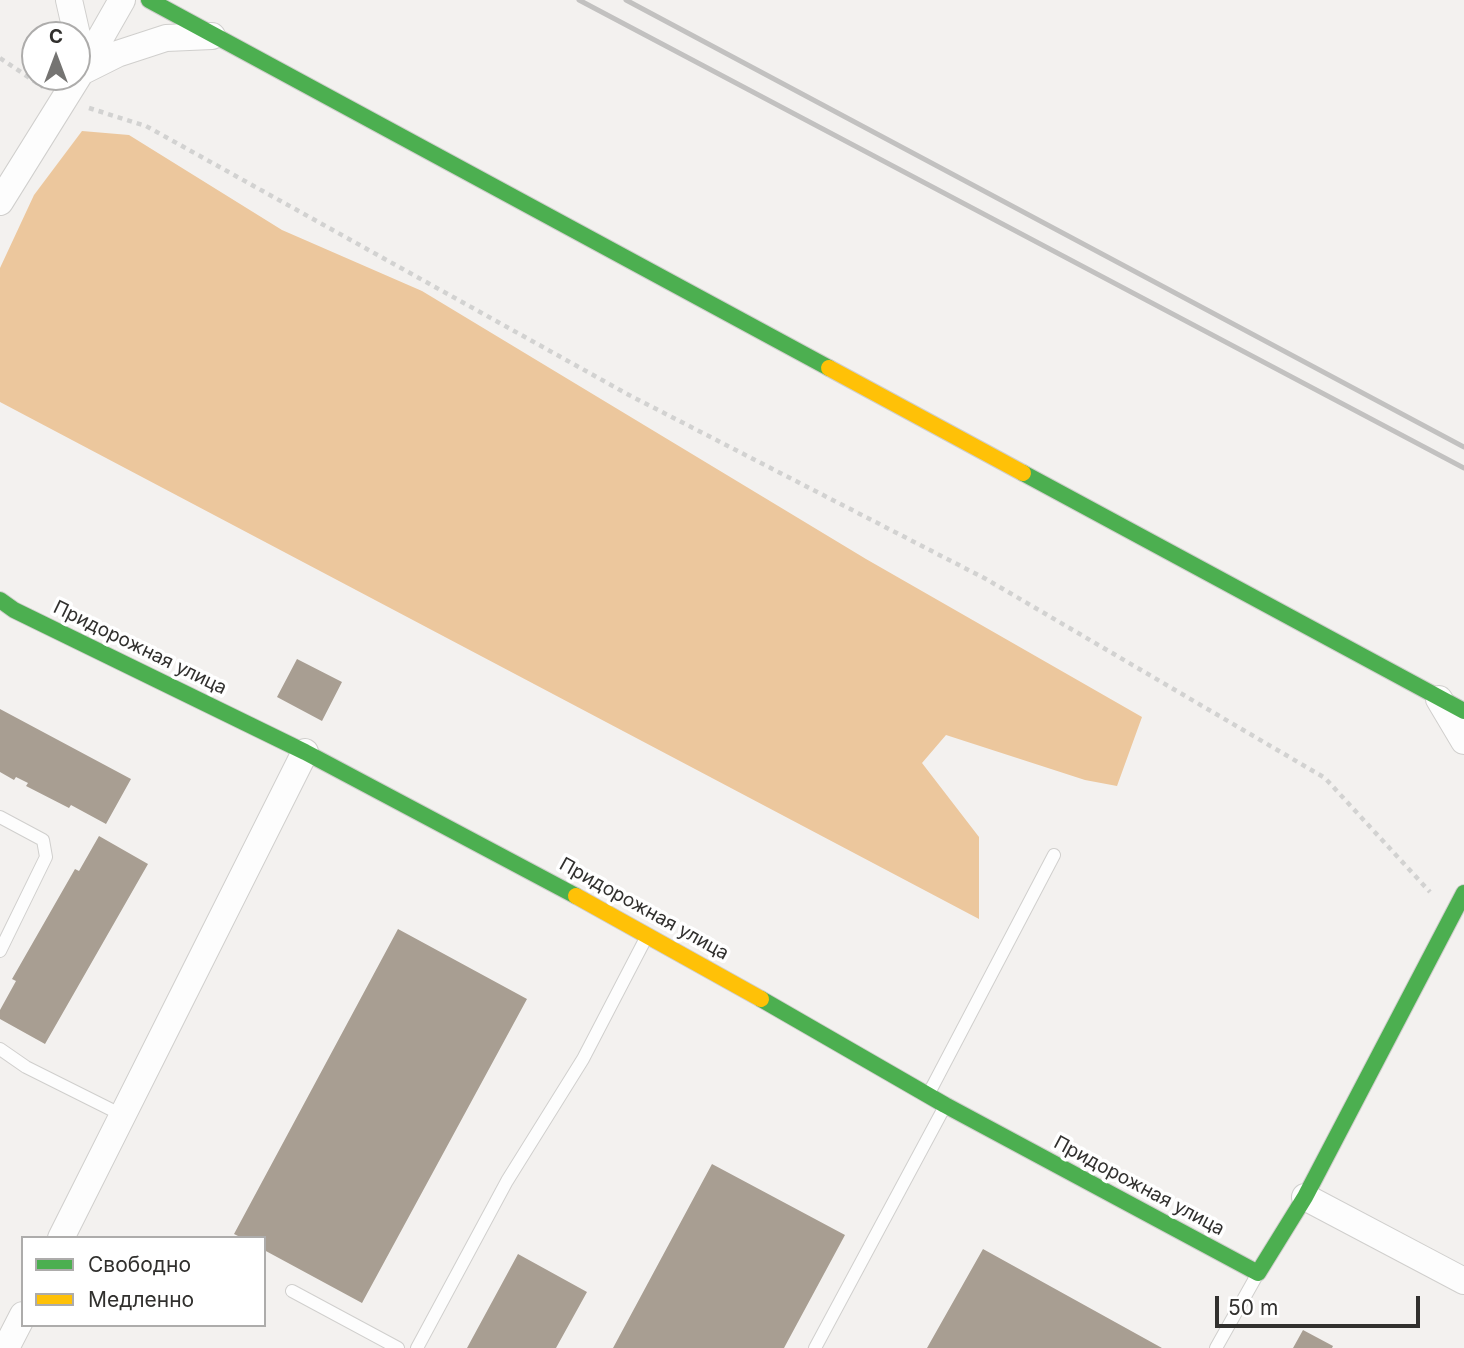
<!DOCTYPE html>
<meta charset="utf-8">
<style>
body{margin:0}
#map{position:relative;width:1464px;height:1348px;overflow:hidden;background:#f3f1ef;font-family:Inter,sans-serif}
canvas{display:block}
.legend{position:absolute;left:21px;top:1236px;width:245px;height:91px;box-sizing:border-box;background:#fff;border:2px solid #adacab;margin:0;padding:9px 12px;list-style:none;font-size:21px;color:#31302e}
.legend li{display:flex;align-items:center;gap:14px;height:35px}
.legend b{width:35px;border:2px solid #adacab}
.north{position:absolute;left:21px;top:21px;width:70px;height:70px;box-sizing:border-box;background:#fff;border:2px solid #adacab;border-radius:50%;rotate:0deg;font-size:19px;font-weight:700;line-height:28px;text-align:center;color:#31302e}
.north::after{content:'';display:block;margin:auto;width:24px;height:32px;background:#757472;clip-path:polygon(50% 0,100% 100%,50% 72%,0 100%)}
.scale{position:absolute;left:1215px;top:1296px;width:205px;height:32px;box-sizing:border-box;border:4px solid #31302e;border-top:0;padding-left:9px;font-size:21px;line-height:24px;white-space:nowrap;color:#31302e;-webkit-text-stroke:5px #fff;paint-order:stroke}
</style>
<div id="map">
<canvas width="1464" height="1348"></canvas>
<ul class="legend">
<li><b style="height:9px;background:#4caf50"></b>Свободно</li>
<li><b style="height:9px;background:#ffc107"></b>Медленно</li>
</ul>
<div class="north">С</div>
<div class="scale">50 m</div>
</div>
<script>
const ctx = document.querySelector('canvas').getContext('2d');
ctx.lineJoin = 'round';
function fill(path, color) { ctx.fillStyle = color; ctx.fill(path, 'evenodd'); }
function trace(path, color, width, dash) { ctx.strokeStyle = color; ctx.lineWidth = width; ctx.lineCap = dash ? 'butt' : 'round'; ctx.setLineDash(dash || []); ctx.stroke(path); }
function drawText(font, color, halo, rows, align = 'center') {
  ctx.font = font + ' Inter,sans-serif'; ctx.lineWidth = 7; ctx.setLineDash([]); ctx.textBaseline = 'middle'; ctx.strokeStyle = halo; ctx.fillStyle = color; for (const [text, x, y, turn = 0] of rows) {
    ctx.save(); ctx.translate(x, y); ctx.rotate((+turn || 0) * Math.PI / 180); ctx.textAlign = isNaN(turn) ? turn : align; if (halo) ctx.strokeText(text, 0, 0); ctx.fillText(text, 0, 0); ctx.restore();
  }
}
fill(new Path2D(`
 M82,131L129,135L282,230L422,291L866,559L1142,717L1117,786L1085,780L946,735L922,763L979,837V919L0,402V268L34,195Z`), '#ecc79d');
fill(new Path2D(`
 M297,659L342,682L322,721L277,697Z
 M0,709L131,779L106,824L71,805L69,808L26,786L28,783L16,777L14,780L0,772Z
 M99,836L148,864L45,1044L0,1019V1010L16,981L12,979L75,869L79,871Z
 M398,929L527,999L362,1303L264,1250V1238H242L234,1234Z
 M712,1164L845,1235L784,1348H613Z
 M983,1249L1162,1348H927Z
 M518,1254L587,1292L556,1348H467Z
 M1303,1330L1333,1346L1332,1348H1293Z`), '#a89e92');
const lane = new Path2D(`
 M0,817L43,840L46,857L0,951
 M0,1049L26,1067L122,1115
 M929,1093L1054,855
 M292,1291L398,1348
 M417,1348L507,1181L583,1059L647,936
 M815,1348L944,1108
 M1216,1348L1257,1275`);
const street = new Path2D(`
 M69,0L77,35
 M81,72L117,54L166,38L212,36
 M0,202L81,72L122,0
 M1439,699L1464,741
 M1305,1197L1464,1281
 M61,1238L305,752
 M6,1348L23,1315`);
const fast = new Path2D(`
 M149,0L829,368
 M1023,473L1464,711
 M0,600L14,610L305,752L576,896
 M761,999L945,1105L1258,1273L1305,1197L1464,893`);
const slow = new Path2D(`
 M829,368L1023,473
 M576,896L761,999`);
trace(lane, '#d0cfcd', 14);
trace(street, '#d0cfcd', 28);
trace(fast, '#d0cfcd', 18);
trace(slow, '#d0cfcd', 18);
trace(new Path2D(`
 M0,58L43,87
 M89,108L146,126L629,395L986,579L1325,778L1430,892`), '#d2d2d1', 4.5, [5, 5]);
trace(lane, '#fdfdfd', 12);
trace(street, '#fdfdfd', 26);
trace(fast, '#4caf50', 16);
trace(slow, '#ffc107', 16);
trace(new Path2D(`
 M579,0L1464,468
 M626,0L1464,447`), '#c2c1c0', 5);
drawText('19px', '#31302e', '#fff', [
 ["Придорожная улица",140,648,26],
 ["Придорожная улица",644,909,29],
 ["Придорожная улица",1139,1186,28]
]);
</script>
